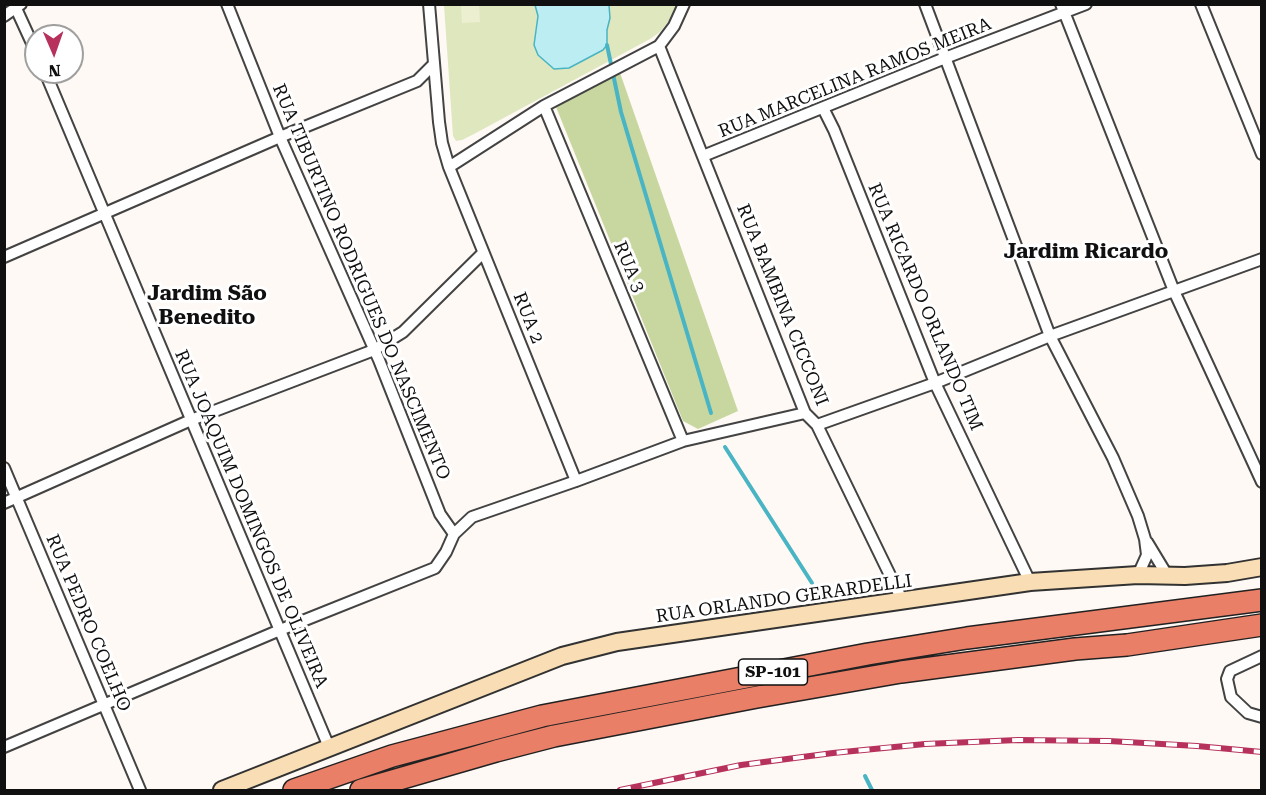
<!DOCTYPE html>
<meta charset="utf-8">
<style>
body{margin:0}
#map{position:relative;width:1266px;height:795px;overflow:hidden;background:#fef9f4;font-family:"Roboto Serif",serif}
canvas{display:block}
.frame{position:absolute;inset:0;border:6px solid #101010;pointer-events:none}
.north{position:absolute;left:24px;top:24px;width:60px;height:60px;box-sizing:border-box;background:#fff;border:2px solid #9f9f9f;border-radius:50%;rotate:178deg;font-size:16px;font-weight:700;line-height:24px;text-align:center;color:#101010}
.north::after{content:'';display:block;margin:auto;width:21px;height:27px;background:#b6325d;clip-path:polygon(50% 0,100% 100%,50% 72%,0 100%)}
</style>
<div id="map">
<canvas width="1266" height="795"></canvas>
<div class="frame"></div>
<div class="north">N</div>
</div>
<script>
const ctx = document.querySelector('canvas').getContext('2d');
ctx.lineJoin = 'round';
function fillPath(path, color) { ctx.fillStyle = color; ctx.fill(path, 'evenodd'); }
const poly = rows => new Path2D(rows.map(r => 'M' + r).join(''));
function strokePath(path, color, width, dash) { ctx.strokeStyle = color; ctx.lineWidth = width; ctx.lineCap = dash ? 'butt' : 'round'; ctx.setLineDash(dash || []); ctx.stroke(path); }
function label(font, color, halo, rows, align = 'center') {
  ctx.font = font + ' "Roboto Serif",serif'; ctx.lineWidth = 6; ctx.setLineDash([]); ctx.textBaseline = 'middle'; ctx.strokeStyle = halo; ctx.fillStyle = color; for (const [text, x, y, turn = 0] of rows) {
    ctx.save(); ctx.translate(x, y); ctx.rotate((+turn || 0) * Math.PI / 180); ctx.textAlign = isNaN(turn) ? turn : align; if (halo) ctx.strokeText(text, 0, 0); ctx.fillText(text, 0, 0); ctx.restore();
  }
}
fillPath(poly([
 [444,5,678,5,671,18,660,32,650,39,474,134,462,140,456,141,453,136]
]), '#dfe7bf');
fillPath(poly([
 [618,67,738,411,698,429,683,421,554,102]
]), '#c8d7a0');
fillPath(poly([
 [461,5,479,5,480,22,462,23]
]), '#edefd1');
const water = poly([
 [535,5,609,5,610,18,607,30,607,45,603,50,569,68,554,69,538,55,534,45,538,16,535,5]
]);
fillPath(water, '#bcedf2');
strokePath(water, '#49b4c3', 1.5);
strokePath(poly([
 [607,45,621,112,711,413],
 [725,447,812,583],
 [865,776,872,790]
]), '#49b4c3', 4);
const street = poly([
 [14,4,36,52],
 [429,4,439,122,442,143,449,167,576,481],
 [925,4,1050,336,1113,458,1138,516,1145,539,1147,555,1138,575],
 [1061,4,1174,291,1262,482],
 [1201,4,1262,154],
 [4,16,21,4],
 [659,46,805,413,817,425,903,602],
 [45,72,329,747],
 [544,106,683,441],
 [823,108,834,130,935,383,1030,582],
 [703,156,945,58,1086,4],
 [449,167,544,106,659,46,674,26,684,4],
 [4,257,280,137,417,81,434,64],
 [817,425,935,383,1050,336,1262,259],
 [4,468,140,790],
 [4,503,191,420,374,350,403,332,483,253],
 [454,534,472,517,576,481,683,441,805,413],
 [1147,542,1167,575],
 [1262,656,1230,671,1227,679,1231,697,1248,713,1262,717],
 [4,747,280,630,435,568,446,552,454,534,440,514,379,360,280,137,227,4]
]);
const secondary = poly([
 [222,790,562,656,617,642,1030,582,1138,575,1185,576,1227,573,1262,567]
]);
const highway = poly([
 [294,790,392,756,542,716,868,654,967,638,1262,600],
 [361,790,496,751,554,736,757,697,901,672,1075,649,1127,645,1262,625]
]);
strokePath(street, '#434343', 14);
strokePath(secondary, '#323232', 20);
strokePath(highway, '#212121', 24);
strokePath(street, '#fff', 10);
strokePath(secondary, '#f9deb5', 16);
strokePath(highway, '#e97f67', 21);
const rail = poly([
 [620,790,741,765,833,753,925,744,1018,740,1109,741,1197,746,1262,752]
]);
strokePath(rail, '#b6325d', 6);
strokePath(rail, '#fff', 4, [11]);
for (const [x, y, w] of [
 [773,672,69]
]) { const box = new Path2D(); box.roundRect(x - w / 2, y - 13, w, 26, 4.5); ctx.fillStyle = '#fff'; ctx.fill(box); strokePath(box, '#101010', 1.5); }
label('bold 16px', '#101010', null, [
 ["SP-101",773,672]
]);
label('18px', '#101010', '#fff', [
 ["RUA MARCELINA RAMOS MEIRA",855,78,-22],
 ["RUA 3",629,267,67],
 ["RUA TIBURTINO RODRIGUES DO NASCIMENTO",361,282,67],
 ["RUA BAMBINA CICCONI",782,305,68],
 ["RUA RICARDO ORLANDO TIM",925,307,67],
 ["RUA 2",528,318,68],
 ["RUA JOAQUIM DOMINGOS DE OLIVEIRA",251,519,67],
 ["RUA ORLANDO GERARDELLI",784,599,-8],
 ["RUA PEDRO COELHO",88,623,67]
]);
label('bold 21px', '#101010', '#fff', [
 ["Jardim Ricardo",1086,252],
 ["Jardim São",207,294],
 ["Benedito",207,318]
]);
</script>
